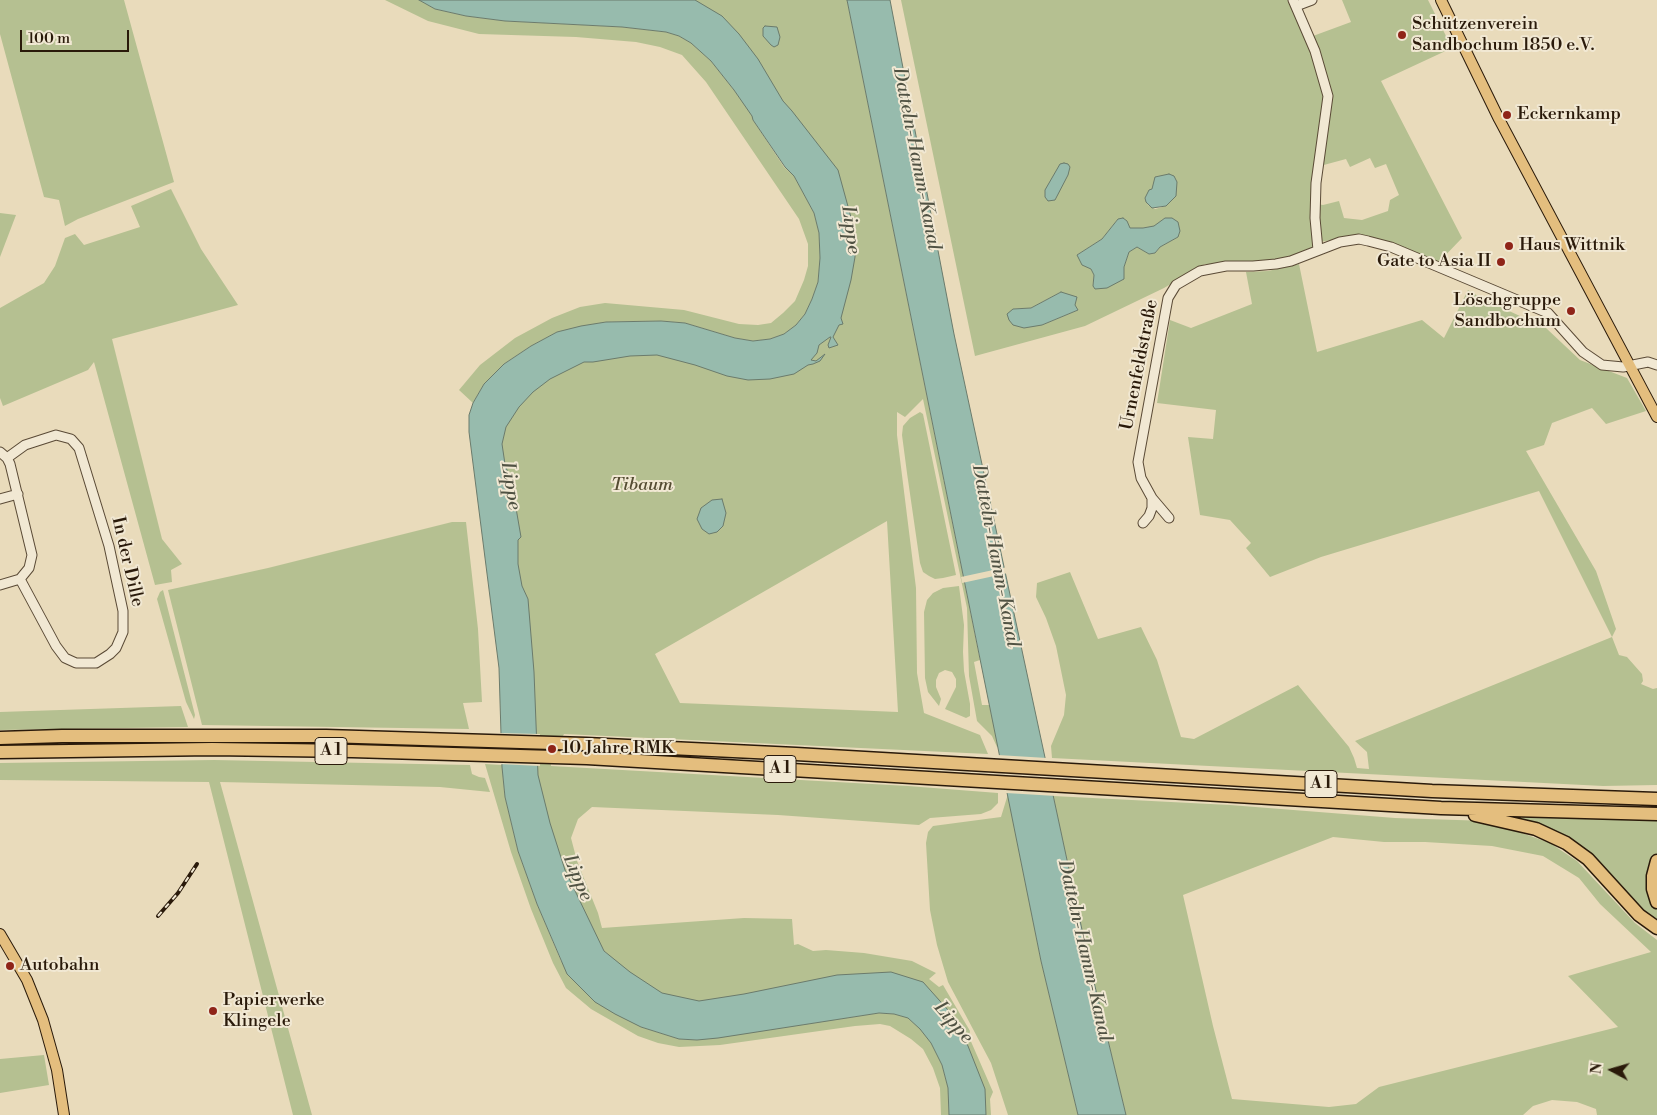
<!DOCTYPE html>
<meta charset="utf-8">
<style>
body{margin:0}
#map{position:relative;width:1657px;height:1115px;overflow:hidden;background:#e9dbbb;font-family:"Libre Bodoni",serif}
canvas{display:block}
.north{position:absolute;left:1587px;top:1045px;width:50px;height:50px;-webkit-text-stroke:4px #f1e8d3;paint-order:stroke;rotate:276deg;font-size:14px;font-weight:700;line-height:20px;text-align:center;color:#2a1a0a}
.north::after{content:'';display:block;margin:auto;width:18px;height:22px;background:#2a1a0a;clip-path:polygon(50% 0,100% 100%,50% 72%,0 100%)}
.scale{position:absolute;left:20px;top:30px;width:109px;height:22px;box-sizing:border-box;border:2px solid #2a1a0a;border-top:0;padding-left:6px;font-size:15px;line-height:18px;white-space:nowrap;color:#2a1a0a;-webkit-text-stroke:4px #f1e8d3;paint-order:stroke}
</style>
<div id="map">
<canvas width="1657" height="1115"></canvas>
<div class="north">N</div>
<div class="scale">100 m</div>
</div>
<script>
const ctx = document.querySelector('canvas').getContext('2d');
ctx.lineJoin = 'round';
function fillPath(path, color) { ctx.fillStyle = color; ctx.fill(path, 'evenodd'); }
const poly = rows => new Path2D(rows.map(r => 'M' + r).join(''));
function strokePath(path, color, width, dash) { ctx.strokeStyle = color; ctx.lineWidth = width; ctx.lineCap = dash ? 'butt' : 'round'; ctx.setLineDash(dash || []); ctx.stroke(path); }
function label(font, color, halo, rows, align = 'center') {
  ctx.font = font + ' "Libre Bodoni",serif'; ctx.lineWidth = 4; ctx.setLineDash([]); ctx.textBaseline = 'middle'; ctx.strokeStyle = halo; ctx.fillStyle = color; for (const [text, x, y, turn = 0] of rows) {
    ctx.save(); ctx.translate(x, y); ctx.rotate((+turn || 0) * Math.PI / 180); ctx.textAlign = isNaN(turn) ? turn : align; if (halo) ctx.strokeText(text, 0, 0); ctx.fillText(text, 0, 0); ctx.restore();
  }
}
fillPath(poly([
 [0,0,124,0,174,182,78,219,65,226,59,200,44,197,0,34],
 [385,0,419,0,435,9,466,16,505,21,622,27,666,32,679,36,691,43,711,61,734,90,753,116,753,120,784,167,794,176,814,213,819,233,820,258,818,282,812,299,805,314,796,325,784,334,770,339,753,341,735,338,685,323,661,321,606,322,557,332,531,346,504,364,484,384,473,403,459,390,480,365,515,338,552,318,580,307,605,303,684,310,739,324,758,325,771,323,783,313,795,301,804,280,808,266,808,244,799,219,706,82,682,55,660,47,636,42,576,37,479,34,428,21],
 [478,0,847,0,980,660,974,662,982,705,989,705,999,746,997,747,992,736,977,721,969,676,967,608,923,399,905,417,897,412,897,435,916,588,917,673,924,713,980,735,988,754,564,734,563,736,548,736,551,766,908,786,998,793,998,803,991,810,981,814,930,818,919,825,778,815,592,807,578,819,571,838,577,861,598,913,602,928,744,918,792,919,794,945,798,944,813,951,826,950,864,953,912,961,936,973,929,979,939,987,943,985,970,1031,969,1037,993,1092,990,1099,991,1115,969,1115,969,1109,906,997,668,1017,555,900,487,435,561,350,796,347,836,239,718,40],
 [887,521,898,712,680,703,655,654],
 [901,0,1290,0,1312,52,1325,97,1311,221,1313,246,1311,249,1293,257,1261,264,1205,264,1164,288,1085,326,975,356],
 [1165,176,1166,206,1155,209,1148,205,1145,198,1152,189,1156,177],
 [1165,218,1178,237,1160,247,1155,253,1149,254,1137,247,1129,252,1124,267,1093,286,1094,275,1091,269,1077,255,1102,239,1118,219,1130,228,1143,228,1154,227],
 [1061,292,1078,310,1042,325,1013,309,1031,308],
 [1342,0,1428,0,1452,48,1381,81,1462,238,1438,263,1363,235,1320,242,1317,204,1323,205,1339,201,1344,218,1362,220,1388,211,1390,200,1399,195,1386,164,1375,168,1370,158,1350,167,1346,159,1320,166,1330,106,1313,36,1351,22],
 [171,189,201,249,238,305,112,339,162,539,182,564,171,570,172,582,155,585,94,362,88,370,3,406,0,398,0,308,44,283,55,266,65,238,75,234,84,245,140,227,131,206],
 [0,213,16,215,0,257],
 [1299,264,1317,352,1422,320,1444,338,1468,290,1483,299,1546,328,1580,360,1627,378,1646,411,1606,424,1592,408,1552,423,1544,445,1526,451,1596,571,1616,629,1612,637,1619,655,1627,657,1642,674,1643,681,1641,684,1653,689,1657,688,1657,785,1603,786,1052,758,1051,746,1064,715,1066,695,1056,646,1046,618,1036,597,1037,583,1070,572,1098,639,1141,627,1157,660,1181,737,1194,739,1298,685,1349,747,1354,758,1357,768,1369,769,1367,752,1355,741,1612,637,1539,491,1321,557,1270,577,1246,548,1251,543,1230,520,1200,515,1188,437,1213,439,1216,410,1157,403,1170,320,1191,328,1252,304,1246,272,1268,271],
 [920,412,923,414,956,575,943,578,935,579,929,576,923,572,920,563,907,473,902,435,903,426,910,418],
 [452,522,466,522,478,629,482,702,463,703,469,729,202,725,168,590,268,568],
 [959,586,964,625,963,652,964,671,970,704,970,716,966,718,945,709,956,687,956,679,952,672,945,670,939,673,936,680,936,687,941,699,939,706,928,692,925,678,924,612,927,600,933,593,943,588],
 [163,590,195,715,194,719,186,702,157,599,160,592],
 [181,706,188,727,0,730,0,712],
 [214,760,470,765,472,774,479,777,485,778,490,792,440,787,220,782,312,1115,293,1115,209,782,0,780,0,763],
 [485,764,502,765,505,797,518,851,537,904,561,961,641,1027,679,1039,697,1040,879,1013,894,1014,908,1018,921,1029,931,1043,942,1065,948,1088,949,1115,941,1115,940,1088,933,1068,923,1049,911,1039,890,1026,880,1024,855,1026,720,1045,679,1047,658,1043,638,1036,591,1009,566,988,553,963,531,909,511,852],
 [1008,794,1041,961,1078,1115,1008,1115,991,1063,948,982,937,945,930,910,926,843,928,832,933,826,1001,817],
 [1053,796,1230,805,1395,818,1488,821,1550,843,1577,861,1635,923,1657,940,1657,1115,1597,1115,1596,1109,1577,1102,1552,1100,1533,1106,1523,1115,1126,1115,1087,953],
 [1333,837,1384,842,1425,842,1492,846,1543,856,1579,878,1600,904,1651,952,1568,976,1618,1027,1379,1087,1356,1104,1329,1107,1232,1099,1213,1026,1183,895],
 [1503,816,1657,821,1657,853,1654,859,1653,899,1657,908,1657,925,1643,914,1603,869],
 [44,1055,49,1085,0,1093,0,1059]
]), '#b5c091');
const water = poly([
 [419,0,695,0,722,16,739,34,758,59,783,101,792,111,838,170,852,221,855,245,855,257,851,280,841,318,843,324,839,325,833,337,838,345,829,348,828,345,831,337,830,337,819,345,817,353,811,360,816,361,825,354,820,361,813,364,808,365,794,374,770,379,748,380,727,376,695,365,657,355,630,356,593,362,584,362,550,379,533,392,519,407,506,427,502,444,505,464,512,485,521,537,518,540,518,564,522,586,528,599,534,672,538,775,550,823,565,870,604,951,630,972,662,993,699,1001,744,994,837,975,891,972,923,982,948,1010,968,1046,985,1089,986,1115,949,1115,948,1088,942,1065,931,1043,920,1029,908,1018,894,1014,879,1013,718,1038,697,1040,679,1039,641,1027,615,1014,595,1002,567,974,537,904,518,851,505,797,502,767,499,668,469,432,469,415,473,403,484,384,504,364,531,346,557,332,581,326,606,322,661,321,685,323,735,338,753,341,770,339,784,334,796,325,805,314,812,299,818,282,820,258,819,233,814,213,794,176,785,167,753,120,752,116,734,90,711,61,691,43,679,36,666,32,622,27,505,21,466,16,435,9,419,0],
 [847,0,890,0,954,334,1087,953,1126,1115,1078,1115,1041,961,847,0],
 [765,26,777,27,780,37,778,45,774,47,771,45,763,36,763,28,765,26],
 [1064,163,1068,164,1070,167,1068,175,1055,200,1048,201,1045,197,1045,190,1060,164,1064,163],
 [1169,174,1174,176,1177,182,1176,196,1166,206,1152,208,1146,202,1145,198,1149,190,1152,189,1155,177,1169,174],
 [1123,218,1127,221,1130,228,1143,228,1154,226,1165,218,1172,218,1178,222,1180,231,1178,237,1160,247,1155,253,1149,254,1137,247,1129,252,1124,267,1124,279,1107,288,1095,289,1093,286,1094,275,1091,269,1082,265,1077,255,1102,239,1118,219,1123,218],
 [1061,292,1077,297,1075,305,1078,310,1042,325,1024,328,1013,325,1009,320,1007,314,1013,309,1031,308,1061,292],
 [722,499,726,513,723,526,717,532,709,534,702,529,697,519,701,508,712,500,722,499]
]);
fillPath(water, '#97bbad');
strokePath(water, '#6b7b6c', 1);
fillPath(poly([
 [1007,567,1008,573,962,583,961,577],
 [498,733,540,734,540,766,499,764],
 [998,755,1047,758,1056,796,1006,793]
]), '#e9dbbb');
const minor = poly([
 [1293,0,1315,51,1328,96,1316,183,1315,218,1318,250],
 [1296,6,1312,0],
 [0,452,7,458,10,464,32,555,29,568,20,579,0,585],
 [7,458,25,445,56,435,71,439,79,448,109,546,123,611,123,632,116,648,110,654,96,663,76,663,65,658,56,646,20,579],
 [1152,498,1169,518],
 [0,499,18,494],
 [1143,523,1149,516,1152,508,1152,498,1141,478,1138,462,1168,298,1176,285,1200,271,1226,266,1253,266,1276,264,1291,261,1340,242,1359,239,1368,241,1391,247,1548,313,1583,352,1602,365,1623,367,1648,362,1657,365]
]);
const major = poly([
 [1441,0,1499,119,1657,417],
 [0,934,27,980,43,1020,57,1070,64,1115]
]);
const highway = poly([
 [0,738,62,736,326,736,586,744,796,754,1432,791,1657,799],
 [0,752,212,749,352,751,587,758,1441,808,1657,814],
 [1475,815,1536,829,1566,843,1588,859,1639,915,1657,928],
 [1657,861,1653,876,1653,889,1657,902]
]);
strokePath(minor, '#5a4a36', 11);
strokePath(major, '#2a1a0a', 12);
strokePath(highway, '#2a1a0a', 15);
strokePath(minor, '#f1e8d3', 9);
strokePath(major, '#e4be7e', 10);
strokePath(highway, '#e4be7e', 12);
const rail = poly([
 [158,916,178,893,197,864]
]);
strokePath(rail, '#2a1a0a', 4);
strokePath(rail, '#f1e8d3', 2, [5.5]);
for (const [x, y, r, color] of [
 [1402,35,5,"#8f2418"],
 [1507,115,5,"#8f2418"],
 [1509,246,5,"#8f2418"],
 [1501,262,5,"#8f2418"],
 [1571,311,5,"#8f2418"],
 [552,749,5,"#8f2418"],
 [10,966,5,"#8f2418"],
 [213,1011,5,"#8f2418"]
]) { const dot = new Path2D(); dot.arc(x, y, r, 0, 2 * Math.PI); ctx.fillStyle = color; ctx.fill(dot); strokePath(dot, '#f1e8d3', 2); }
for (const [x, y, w] of [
 [331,751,32],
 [780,769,32],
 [1321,784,32]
]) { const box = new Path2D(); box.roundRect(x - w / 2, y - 13.5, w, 27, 4); ctx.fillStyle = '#f1e8d3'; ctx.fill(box); strokePath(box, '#2a1a0a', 1); }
label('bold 16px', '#2a1a0a', null, [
 ["A 1",331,751],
 ["A 1",780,769],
 ["A 1",1321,784]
]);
label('18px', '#2a1a0a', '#f1e8d3', [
 ["Schützenverein",1412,25],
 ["Sandbochum 1850 e.V.",1412,46],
 ["Eckernkamp",1517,115],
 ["Haus Wittnik",1519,246],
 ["Gate to Asia II",1491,262,"right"],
 ["Löschgruppe",1561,301,"right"],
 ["Sandbochum",1561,322,"right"],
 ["10 Jahre RMK",562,749],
 ["Autobahn",20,966],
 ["Papierwerke",223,1001],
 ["Klingele",223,1022]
], 'left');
label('18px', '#2a1a0a', '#f1e8d3', [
 ["Urnenfeldstraße",1140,365,-79],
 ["In der Dille",127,562,77]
]);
label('italic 18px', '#544c32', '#f1e8d3', [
 ["Tibaum",642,486]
]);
label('italic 19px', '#505243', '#f1e8d3', [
 ["Datteln-Hamm-Kanal",916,159,79],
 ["Lippe",850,230,82],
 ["Lippe",510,486,81],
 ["Datteln-Hamm-Kanal",995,556,79],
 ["Lippe",577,878,67],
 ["Datteln-Hamm-Kanal",1084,951,77],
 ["Lippe",953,1023,49]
]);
</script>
